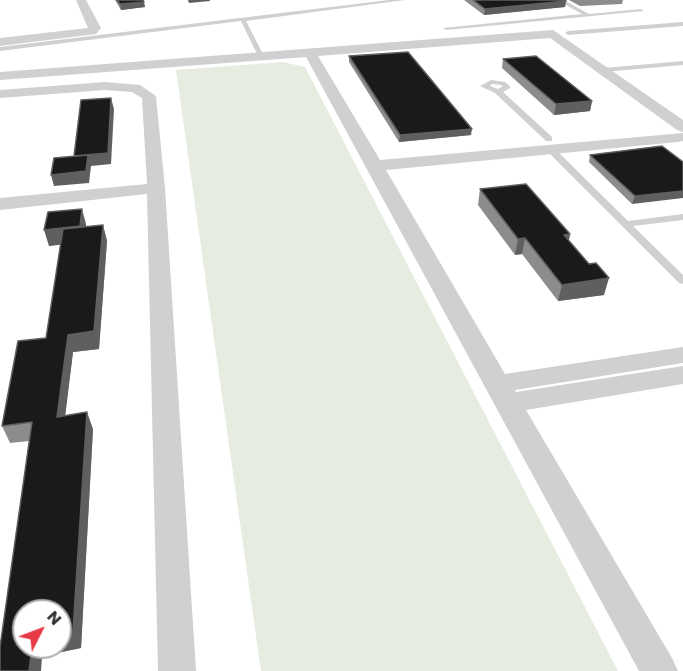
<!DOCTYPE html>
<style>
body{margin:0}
#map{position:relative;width:683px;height:671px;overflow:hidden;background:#fff;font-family:Poppins,sans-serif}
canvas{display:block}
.north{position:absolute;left:12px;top:599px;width:60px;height:60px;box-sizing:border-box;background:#fff;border:2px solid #adadad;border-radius:50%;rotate:48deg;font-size:16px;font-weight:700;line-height:24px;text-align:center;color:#333}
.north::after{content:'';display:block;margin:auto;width:21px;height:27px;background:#e63946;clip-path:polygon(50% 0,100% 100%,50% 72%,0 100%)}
</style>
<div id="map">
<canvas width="683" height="671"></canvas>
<div class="north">N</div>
</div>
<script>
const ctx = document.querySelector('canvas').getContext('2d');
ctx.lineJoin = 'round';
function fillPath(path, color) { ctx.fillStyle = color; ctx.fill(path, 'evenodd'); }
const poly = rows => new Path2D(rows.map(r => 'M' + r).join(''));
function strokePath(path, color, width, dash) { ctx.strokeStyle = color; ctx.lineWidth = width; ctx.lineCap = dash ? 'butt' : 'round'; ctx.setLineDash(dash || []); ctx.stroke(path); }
fillPath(poly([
 [283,62,305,67,618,671,261,671,176,70]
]), '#e6ecdf');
fillPath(poly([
 [389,0,405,0,246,21,264,56,261,58,258,56,241,21,0,51,0,47,389,0],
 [557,0,564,0,589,14,641,9,644,11,446,30,443,28,582,14,557,0],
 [683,22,683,26,568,35,565,33,568,31,683,22],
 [683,61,683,65,604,72,601,70,604,68,683,61],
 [491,80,505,82,510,86,510,88,503,92,552,137,552,141,546,141,495,93,480,86,491,80],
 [492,84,501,85,503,86,498,89,490,86,492,84],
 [547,147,553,147,628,221,683,214,683,220,633,226,683,275,683,284,679,283,547,151,547,147]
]), '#d0d0d0');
fillPath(poly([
 [76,0,86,0,101,28,96,34,0,46,0,38,88,28,76,0],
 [553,30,683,120,683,132,677,130,550,38,318,56,380,160,683,133,683,141,678,142,386,170,505,374,683,347,683,363,515,390,516,392,683,366,683,384,526,410,672,658,678,671,639,671,306,57,0,80,0,72,553,30],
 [105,82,140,85,156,96,165,188,196,671,158,671,147,194,0,210,0,198,147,184,142,98,132,92,105,90,0,98,0,90,105,82]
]), '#d0d0d0');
fillPath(poly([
 [115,0,143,0,145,7,121,10],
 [464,0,565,0,566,1,565,7,484,15],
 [569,0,623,0,622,4,580,6],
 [349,56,471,135,399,142,349,62],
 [503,59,592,101,590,111,554,115,502,68],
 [590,155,683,162,632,204,589,162],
 [480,189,570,234,569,240,604,295,558,301,522,254,515,255,478,205],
 [86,224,86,227,103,225,107,241,99,349,73,352,65,415,93,429,81,648,42,656,1,647,29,441,10,443,2,426,46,338,61,244,49,246]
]), '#8c8c8c');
fillPath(poly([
 [188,0,210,0,210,1,189,3],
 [566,1,565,7,484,15,485,9],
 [144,2,145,7,121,10,120,4],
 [111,98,114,109,111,164,91,166,89,183,54,186,51,175,77,167],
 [592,101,590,111,554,115,556,104],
 [472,129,471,135,399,142,400,135],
 [683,191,683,198,632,204,635,196],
 [82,209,86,224,84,242,49,246,44,230],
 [103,225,107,241,99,349,73,352,63,434,57,417,68,335],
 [570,234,567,250,564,235],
 [525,238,522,254,515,255,518,239],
 [609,278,604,295,558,301,562,285],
 [87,412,93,429,81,648,42,656,41,671,29,671,32,647,60,647,60,634]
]), '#5f5f5f');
const building = poly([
 [117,0,143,0,144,2,120,4,117,0],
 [473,0,565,0,566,1,485,9,473,0],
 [408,52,472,129,400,135,349,56,408,52],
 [536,56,592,101,556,104,503,59,536,56],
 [111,98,108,153,74,156,81,100,111,98],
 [662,146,683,162,683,191,635,196,590,155,662,146],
 [88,155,86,171,51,175,54,158,88,155],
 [526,184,570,234,564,235,589,264,596,263,609,278,562,285,525,238,518,239,480,189,526,184],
 [82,209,80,226,44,230,48,212,82,209],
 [103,225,94,331,68,335,57,417,87,412,73,631,60,634,60,611,24,611,24,647,32,647,29,671,0,671,0,647,32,422,2,426,18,341,46,338,63,229,103,225]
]);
fillPath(building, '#1a1a1a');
strokePath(building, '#5f5f5f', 1.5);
</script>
